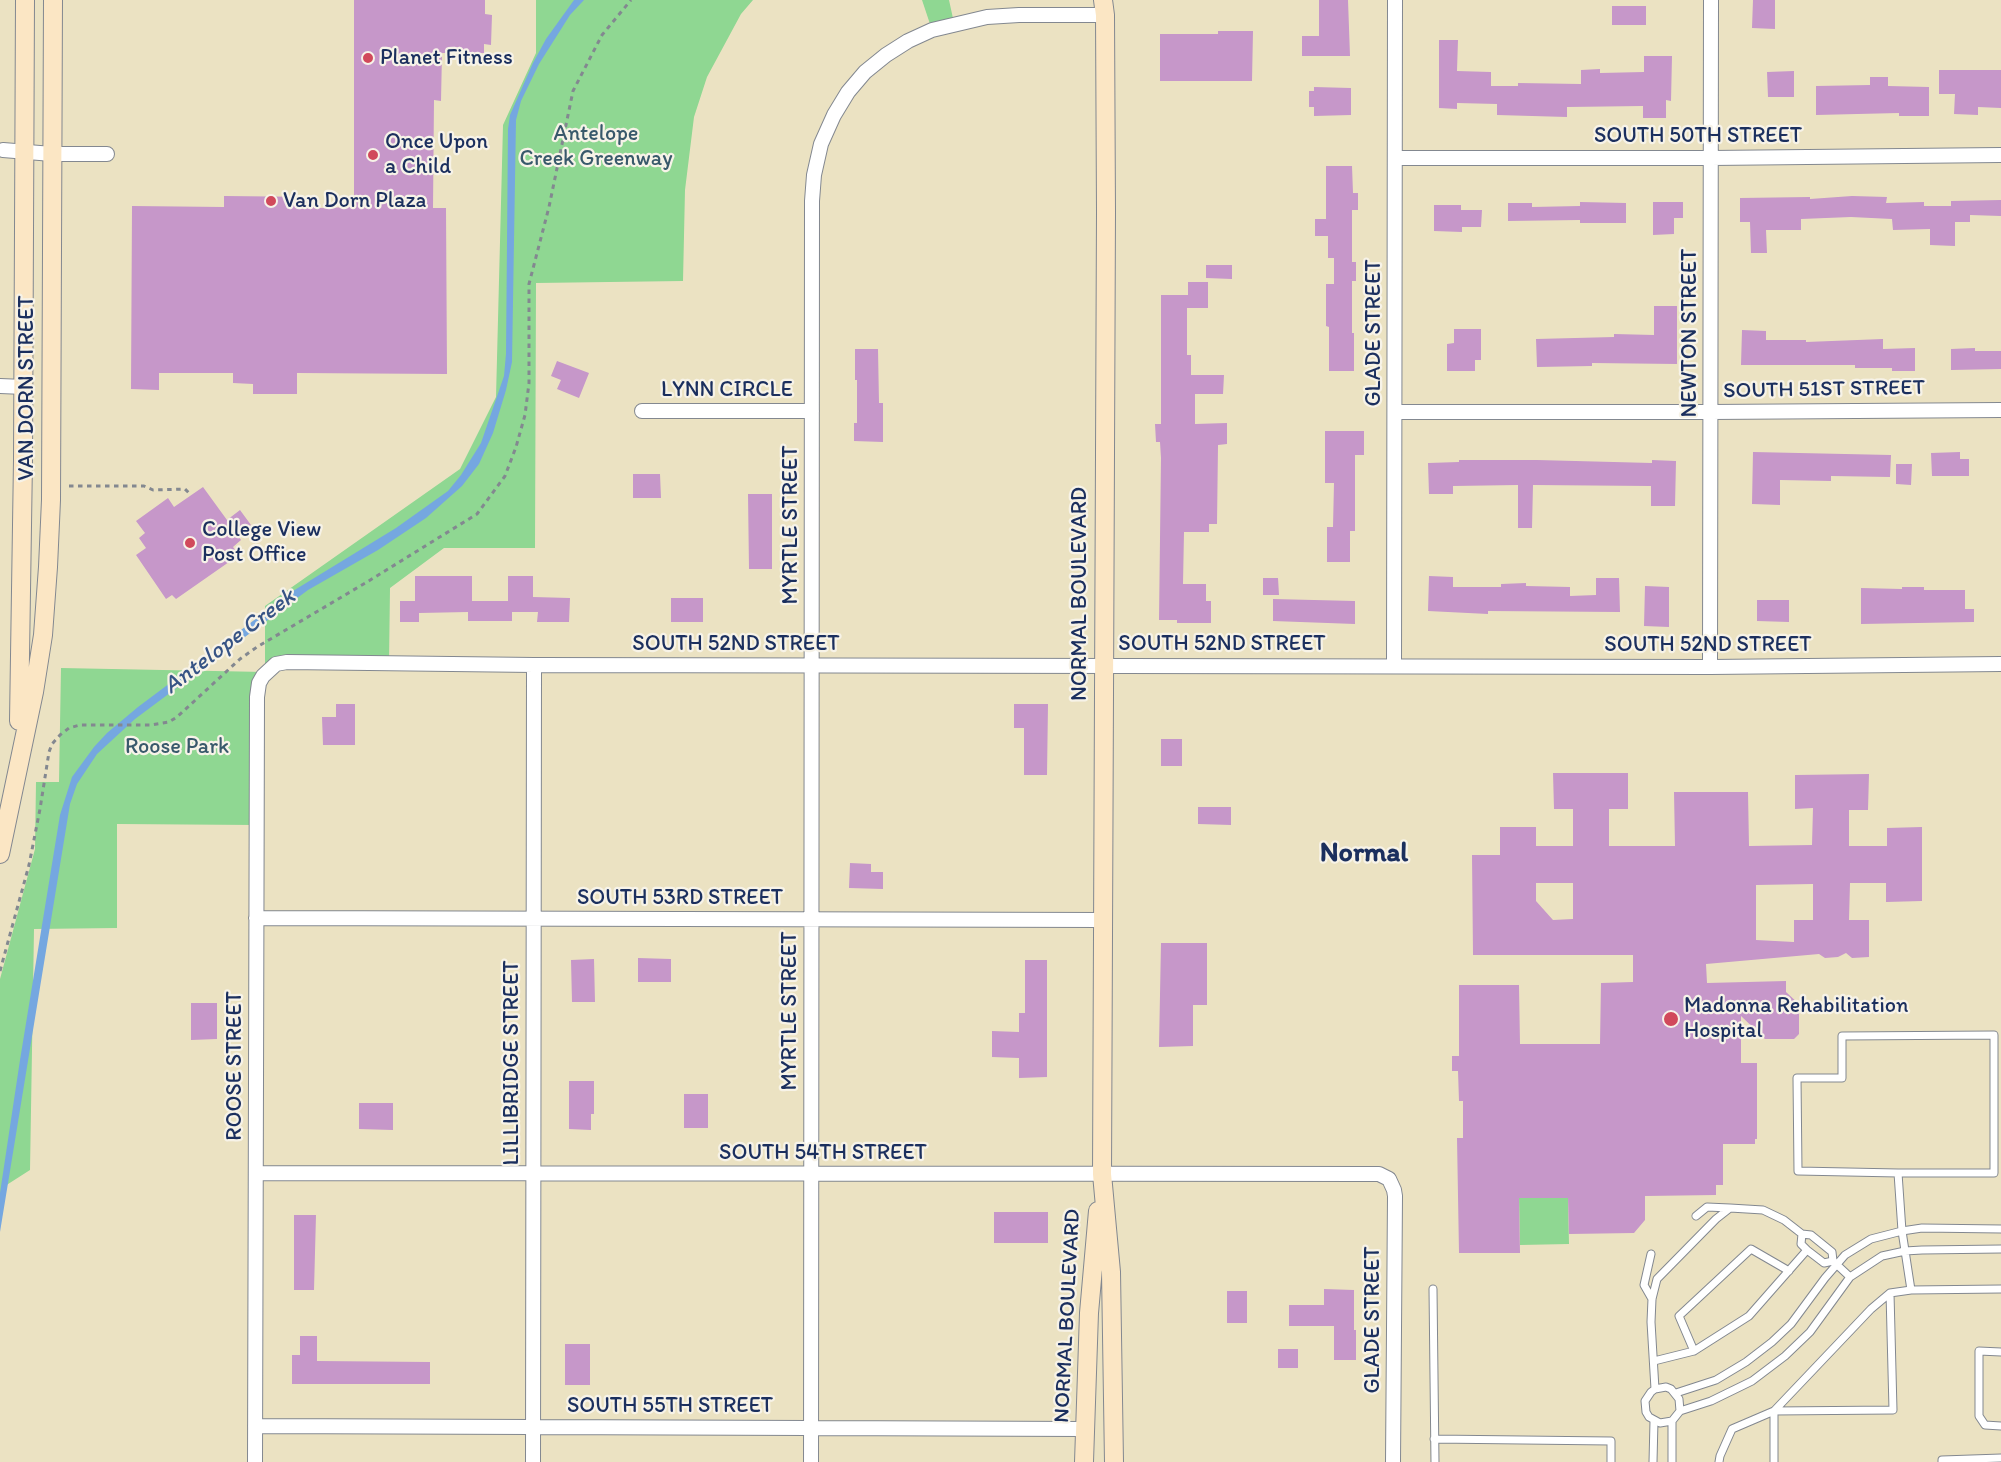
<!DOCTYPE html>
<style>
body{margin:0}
canvas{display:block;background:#ebe2c2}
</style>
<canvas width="2001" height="1462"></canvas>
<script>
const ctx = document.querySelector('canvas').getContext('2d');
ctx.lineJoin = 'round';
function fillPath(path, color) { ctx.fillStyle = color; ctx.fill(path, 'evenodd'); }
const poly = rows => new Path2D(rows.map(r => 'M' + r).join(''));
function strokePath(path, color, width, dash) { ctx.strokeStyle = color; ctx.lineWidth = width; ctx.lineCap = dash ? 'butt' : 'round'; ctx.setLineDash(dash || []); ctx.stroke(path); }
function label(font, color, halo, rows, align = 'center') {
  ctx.font = font + ' Itim,sans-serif'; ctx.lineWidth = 4.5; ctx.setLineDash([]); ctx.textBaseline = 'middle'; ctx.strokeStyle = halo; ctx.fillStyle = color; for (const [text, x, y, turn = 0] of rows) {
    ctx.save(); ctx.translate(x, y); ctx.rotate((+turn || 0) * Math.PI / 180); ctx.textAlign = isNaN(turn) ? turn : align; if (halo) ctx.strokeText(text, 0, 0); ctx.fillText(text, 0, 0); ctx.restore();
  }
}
fillPath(poly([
 [536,0,753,0,741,14,707,77,694,117,685,190,683,281,536,283,535,548,444,548,390,588,389,663,287,662,260,680,256,825,117,824,117,928,34,929,30,1170,5,1186,0,1214,0,979,35,849,36,782,59,782,61,668,265,672,265,606,460,469,496,397,503,125,536,53],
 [922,0,949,0,954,23,932,30],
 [1519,1198,1568,1198,1569,1244,1520,1245]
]), '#8fd792');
fillPath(poly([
 [574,0,584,0,570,15,539,64,521,101,516,120,512,362,506,390,493,433,479,464,462,486,426,518,378,550,308,590,135,719,97,754,77,784,70,804,0,1232,0,1193,20,1060,60,815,72,777,94,747,107,733,138,707,293,591,396,528,448,491,461,475,481,443,504,376,506,354,508,129,510,115,533,63,546,39]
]), '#75a7e0');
fillPath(poly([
 [354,0,485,0,485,14,492,15,491,45,484,44,484,53,442,53,441,101,434,100,433,208,446,208,447,374,297,373,297,394,253,394,253,384,233,383,233,373,159,373,159,390,131,389,132,206,224,207,224,196,318,197,318,208,354,207],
 [1319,0,1348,0,1350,56,1302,56,1302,36,1319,36],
 [1753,0,1775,0,1775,29,1752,28],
 [1612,6,1646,6,1646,25,1612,25],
 [1218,31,1253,31,1252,81,1160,81,1160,34,1218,34],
 [1439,40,1458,40,1457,71,1491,72,1491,86,1518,86,1518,83,1581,84,1581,70,1600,69,1600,73,1644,72,1644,56,1672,56,1671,101,1666,100,1666,118,1643,118,1643,106,1567,107,1567,117,1497,115,1497,104,1457,103,1457,109,1439,108],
 [1939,70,2001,70,2001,108,1978,107,1978,115,1954,114,1955,94,1939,94],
 [1794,71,1794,97,1768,97,1767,72],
 [1870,77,1888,77,1888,86,1929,87,1929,116,1899,116,1899,113,1816,115,1816,86,1870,85],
 [1314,87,1351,88,1351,115,1314,116,1314,107,1309,107,1309,91,1314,91],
 [1326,166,1352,166,1353,193,1358,193,1358,210,1352,210,1352,262,1356,262,1356,281,1352,281,1352,333,1354,333,1354,371,1329,371,1329,327,1326,326,1326,284,1334,284,1334,258,1328,258,1328,236,1315,236,1315,219,1326,219],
 [1852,196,1887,197,1886,203,1924,202,1924,206,1951,206,1951,201,2001,200,2001,216,1970,215,1970,222,1955,222,1955,246,1930,245,1930,229,1893,230,1892,219,1851,217,1801,219,1801,230,1766,230,1767,253,1751,253,1750,222,1740,222,1740,198,1810,197,1810,199],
 [1580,202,1626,203,1626,223,1580,223,1580,220,1508,221,1508,203,1532,203,1532,207,1580,206],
 [1653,202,1683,202,1683,218,1674,218,1674,234,1653,235],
 [1434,205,1461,205,1461,210,1482,210,1481,227,1462,227,1462,232,1434,231],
 [1206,265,1232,265,1232,279,1206,278],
 [1188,282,1208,282,1208,308,1187,308,1187,355,1191,355,1191,375,1224,375,1223,394,1195,394,1195,424,1227,423,1227,444,1218,445,1217,524,1209,524,1209,532,1184,532,1183,584,1206,584,1206,601,1211,601,1211,623,1177,623,1177,620,1159,620,1161,458,1160,442,1156,442,1155,424,1161,424,1161,295,1188,295],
 [1654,306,1677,306,1677,364,1592,363,1592,366,1537,367,1536,339,1614,337,1614,334,1654,335],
 [1454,329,1481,329,1481,360,1475,360,1475,371,1447,371,1447,344,1454,343],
 [1742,330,1766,331,1766,340,1806,340,1806,342,1883,339,1883,349,1915,348,1915,371,1892,371,1892,368,1855,368,1855,365,1741,365],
 [1975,348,1975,351,2001,351,2001,369,1951,370,1951,349],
 [855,349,878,349,879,403,883,403,883,442,854,441,854,423,857,423,857,380,855,380],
 [557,361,589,373,579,398,557,389,561,380,551,376],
 [1325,431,1364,431,1364,455,1355,455,1355,531,1350,531,1350,562,1327,562,1327,527,1333,527,1334,483,1325,483],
 [1753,452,1891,455,1890,477,1831,476,1831,481,1780,480,1780,505,1752,504],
 [1960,452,1960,459,1969,459,1969,476,1932,476,1931,453],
 [1459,460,1537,460,1652,463,1652,460,1676,461,1675,506,1651,506,1651,486,1533,485,1532,528,1518,528,1518,485,1453,486,1453,494,1429,494,1428,463,1459,462],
 [1896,464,1912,464,1911,485,1896,484],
 [633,474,660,474,661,498,633,498],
 [203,487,227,520,240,510,251,525,237,534,241,540,233,547,239,555,176,599,172,595,166,599,136,555,146,548,139,538,145,533,136,521,168,498,174,507],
 [748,494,772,494,772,569,749,569],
 [415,576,472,576,472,601,508,601,508,576,533,576,533,597,570,598,569,622,537,622,538,612,512,612,512,621,468,621,468,612,419,613,419,622,400,622,400,601,415,601],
 [1429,576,1453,577,1453,587,1501,587,1501,584,1526,583,1526,586,1570,587,1570,596,1596,595,1596,578,1619,578,1620,612,1488,611,1488,614,1428,611],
 [1263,578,1278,578,1279,595,1263,595],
 [1645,586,1669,587,1669,627,1644,626],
 [1902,587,1924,587,1924,590,1965,590,1965,609,1974,609,1974,622,1861,624,1861,588,1902,589],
 [671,598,703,598,703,622,671,622],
 [1273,599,1355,601,1355,624,1273,621],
 [1757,600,1789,600,1789,622,1757,621],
 [336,704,355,704,355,745,323,745,322,717,336,717],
 [1014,704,1048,704,1047,775,1024,775,1024,728,1014,728],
 [1161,739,1182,739,1182,766,1161,766],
 [1553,773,1628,773,1628,809,1609,809,1609,846,1675,846,1674,792,1748,792,1749,846,1812,845,1813,808,1795,809,1795,775,1869,774,1868,810,1849,810,1849,846,1887,846,1887,828,1922,827,1922,901,1886,902,1886,883,1850,883,1849,920,1869,920,1869,957,1852,958,1846,953,1838,957,1825,958,1819,954,1706,964,1707,983,1786,981,1786,992,1799,1004,1799,1034,1794,1039,1765,1039,1741,1016,1741,1063,1757,1063,1757,1139,1755,1139,1755,1144,1723,1144,1723,1185,1716,1185,1716,1195,1645,1196,1645,1220,1634,1233,1569,1234,1568,1198,1519,1198,1520,1253,1459,1253,1457,1138,1463,1138,1463,1101,1459,1101,1458,1071,1452,1071,1452,1056,1459,1056,1459,985,1519,985,1520,1044,1600,1044,1601,983,1633,982,1633,955,1473,955,1472,855,1500,855,1500,827,1536,827,1536,846,1573,846,1573,809,1554,809],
 [1536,883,1573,883,1573,919,1553,920,1536,901],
 [1813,884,1813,920,1794,920,1794,942,1756,940,1756,885],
 [1198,807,1231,807,1231,825,1198,824],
 [850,863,871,864,871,872,883,872,883,889,849,888],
 [1161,943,1207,943,1207,1005,1193,1005,1193,1046,1159,1047],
 [638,958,671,959,671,982,638,982],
 [594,959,595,1002,572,1002,571,960],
 [1025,960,1047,960,1047,1077,1019,1078,1019,1058,992,1057,992,1031,1019,1032,1019,1013,1025,1013],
 [191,1003,217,1003,217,1039,191,1040],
 [569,1081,594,1081,594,1114,591,1114,591,1130,569,1129],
 [684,1094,708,1094,708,1128,684,1128],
 [359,1103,393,1103,393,1130,359,1129],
 [994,1212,1048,1212,1048,1243,994,1243],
 [294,1215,316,1215,314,1290,294,1290],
 [1324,1289,1354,1290,1354,1330,1356,1330,1356,1360,1334,1360,1334,1326,1289,1326,1289,1305,1324,1305],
 [1227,1291,1247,1291,1247,1323,1227,1323],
 [300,1336,317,1336,317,1361,430,1362,430,1384,292,1384,292,1355,300,1355],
 [565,1344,590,1344,590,1385,565,1385],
 [1278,1349,1298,1349,1298,1368,1278,1368]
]), '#c697c9');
const lane = poly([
 [1898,1173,1798,1171,1797,1078,1842,1078,1842,1036,1994,1035,1994,1173,1898,1173,1902,1231,1911,1290],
 [1696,1216,1707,1207,1730,1208],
 [1802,1234,1801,1244,1807,1250,1824,1263,1833,1261],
 [1651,1254,1644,1285,1652,1299],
 [1433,1289,1435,1462],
 [1890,1293,1893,1410,1774,1411,1871,1309,1890,1293,1911,1290,2001,1289],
 [1694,1351,1679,1316,1751,1249,1789,1271],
 [2001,1352,1979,1351,1979,1416,1985,1425,2001,1426],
 [1654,1361,1694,1351,1749,1316,1807,1250],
 [1655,1389,1651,1322,1652,1299,1657,1279,1716,1219,1730,1208,1763,1210,1784,1220,1802,1234,1811,1235,1832,1252,1833,1261,1850,1277],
 [1676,1393,1716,1380,1746,1362,1772,1342,1791,1324,1825,1278,1845,1255,1871,1239,1902,1231,1922,1228,2001,1229],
 [1680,1411,1711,1401,1752,1381,1785,1356,1810,1332,1850,1277,1882,1256,1905,1251,1922,1250,2001,1249],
 [1672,1421,1660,1423,1649,1417,1646,1412,1645,1401,1651,1392,1655,1389,1666,1387,1671,1389,1679,1399,1680,1411,1672,1421,1672,1462],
 [1434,1439,1611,1441,1611,1462],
 [1653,1462,1654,1421],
 [1719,1462,1720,1456,1732,1429,1774,1411,1774,1462],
 [1942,1462,1942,1460,2001,1458]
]);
const street = poly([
 [3,150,52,154,107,154],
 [1395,158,1711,158,2001,155],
 [0,386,24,387],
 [642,411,812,411],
 [1395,412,1710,412,2001,410],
 [1394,666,1395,0],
 [1710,667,1711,0],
 [256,918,1104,920],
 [256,1173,1379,1174,1389,1179,1394,1190,1395,1196,1393,1462],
 [255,1426,1085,1429],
 [255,1462,257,697,259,683,263,676,276,664,287,662,534,665,1710,667,2001,664],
 [533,1462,534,665],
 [811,1462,812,201,814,175,821,144,834,115,848,92,865,72,886,55,908,41,932,30,987,17,1019,15,1105,15]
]);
const secondary = poly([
 [1103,0,1105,15,1106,212,1102,1174,1111,1272,1114,1462],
 [19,721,23,460,25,0],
 [0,854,34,692,43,635,48,567,51,500,53,0],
 [1084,1462,1089,1313,1098,1211]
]);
strokePath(lane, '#838890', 9);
strokePath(street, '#838890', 16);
strokePath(secondary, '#838890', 20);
strokePath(poly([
 [69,486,144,486,153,490,185,489,191,495],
 [0,971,29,865,40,809,49,752,52,744,60,735,69,728,80,725,151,725,169,722,177,717,240,659,257,647,367,582,477,514,505,476,516,447,525,415,529,383,529,284,549,207,573,91,602,35,631,0]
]), '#838890', 3, [4.5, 4.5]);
strokePath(lane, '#fff', 7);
strokePath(street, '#fff', 14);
strokePath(secondary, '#fbe6c4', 18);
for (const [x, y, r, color] of [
 [368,58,6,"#d1495b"],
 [373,155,6,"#d1495b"],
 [271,201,6,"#d1495b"],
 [190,543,6,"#d1495b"],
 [1671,1019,8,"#d1495b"]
]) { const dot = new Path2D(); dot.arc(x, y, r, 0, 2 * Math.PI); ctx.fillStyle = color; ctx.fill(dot); strokePath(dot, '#f7f3e8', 2); }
label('22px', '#1b2f5e', '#f7f3e8', [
 ["Planet Fitness",380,58],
 ["Once Upon",385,142],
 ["a Child",385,167],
 ["Van Dorn Plaza",283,201],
 ["College View",202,530],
 ["Post Office",202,555],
 ["Madonna Rehabilitation",1684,1006],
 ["Hospital",1684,1031]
], 'left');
label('22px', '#38596b', '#f7f3e8', [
 ["Antelope",596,134],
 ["Creek Greenway",596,159],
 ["Roose Park",177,747]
]);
label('22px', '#1b2f5e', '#f7f3e8', [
 ["SOUTH 50TH STREET",1698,136],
 ["GLADE STREET",1374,333,-90],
 ["NEWTON STREET",1690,333,-90],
 ["VAN DORN STREET",27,388,-90],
 ["LYNN CIRCLE",727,390],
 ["SOUTH 51ST STREET",1824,390,-1],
 ["MYRTLE STREET",791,525,-90],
 ["NORMAL BOULEVARD",1080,594,-90],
 ["SOUTH 52ND STREET",736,644],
 ["SOUTH 52ND STREET",1222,644],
 ["SOUTH 52ND STREET",1708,645],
 ["SOUTH 53RD STREET",680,898],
 ["MYRTLE STREET",790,1011,-90],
 ["LILLIBRIDGE STREET",512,1063,-90],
 ["ROOSE STREET",235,1066,-90],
 ["SOUTH 54TH STREET",823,1153],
 ["NORMAL BOULEVARD",1068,1316,-87],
 ["GLADE STREET",1373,1320,-90],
 ["SOUTH 55TH STREET",670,1406]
]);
label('italic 24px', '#365385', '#f7f3e8', [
 ["Antelope Creek",230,642,-37]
]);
label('bold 28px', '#1b2f5e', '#f7f3e8', [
 ["Normal",1364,854]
]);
</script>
